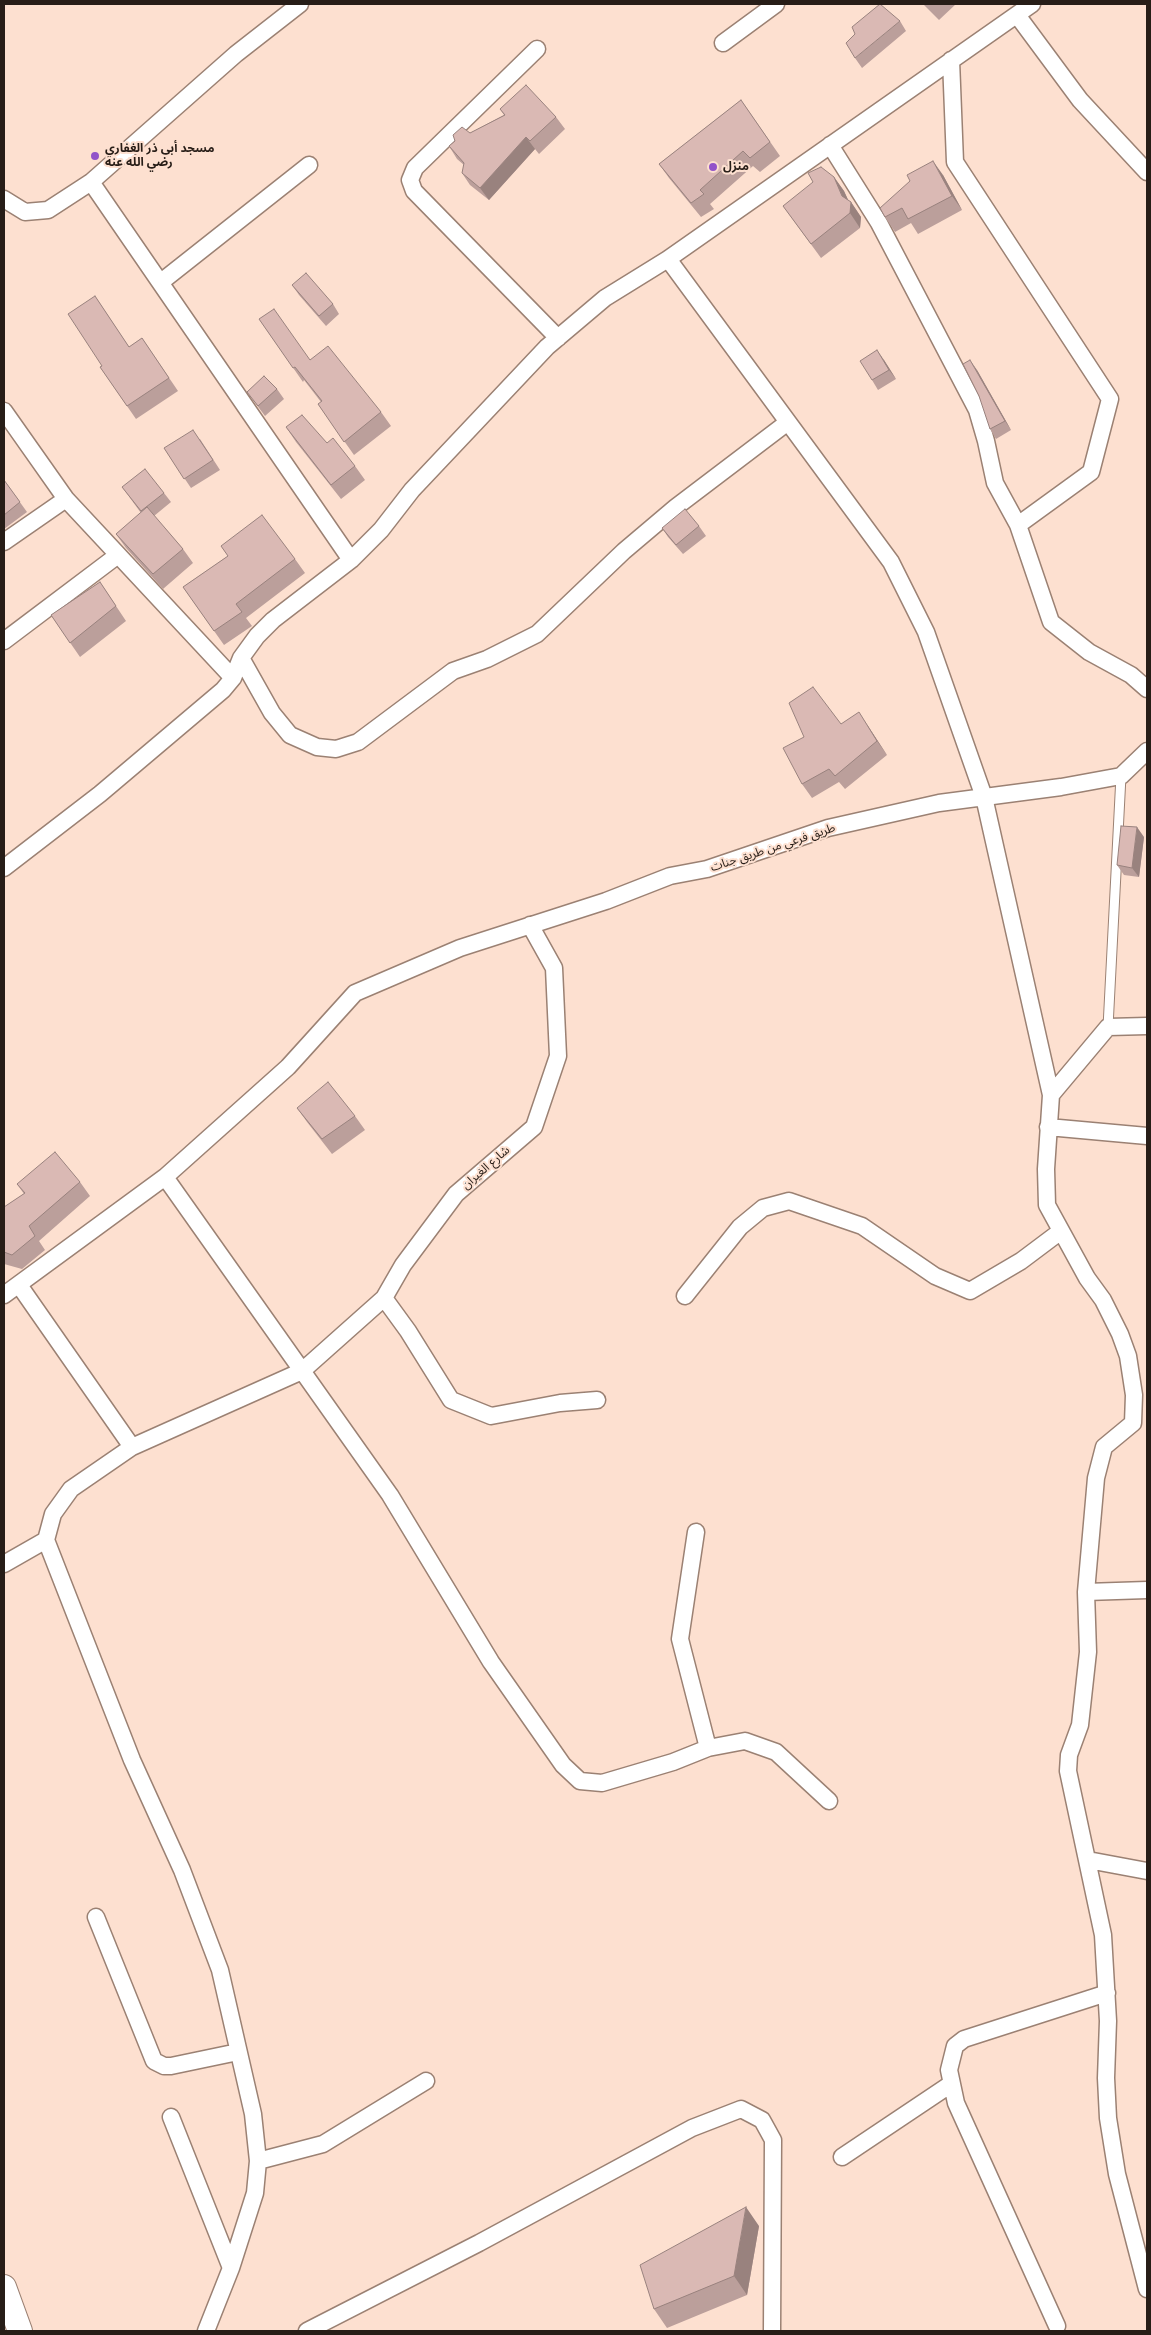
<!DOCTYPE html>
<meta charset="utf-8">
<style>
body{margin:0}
#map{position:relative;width:1151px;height:2335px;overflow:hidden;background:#fde0d0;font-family:"Varela Round",sans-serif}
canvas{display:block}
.frame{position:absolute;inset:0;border:5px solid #271d17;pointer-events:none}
</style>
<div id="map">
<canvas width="1151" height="2335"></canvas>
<div class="frame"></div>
</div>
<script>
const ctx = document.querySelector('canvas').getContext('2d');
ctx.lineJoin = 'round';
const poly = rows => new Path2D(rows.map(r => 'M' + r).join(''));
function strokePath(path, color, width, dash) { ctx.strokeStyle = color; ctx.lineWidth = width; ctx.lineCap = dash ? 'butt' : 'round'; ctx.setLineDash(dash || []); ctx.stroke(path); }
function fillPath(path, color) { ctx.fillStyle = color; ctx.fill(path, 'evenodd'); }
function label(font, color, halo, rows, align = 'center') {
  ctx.font = font + ' "Varela Round","Noto Sans Arabic",sans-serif'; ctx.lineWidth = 4; ctx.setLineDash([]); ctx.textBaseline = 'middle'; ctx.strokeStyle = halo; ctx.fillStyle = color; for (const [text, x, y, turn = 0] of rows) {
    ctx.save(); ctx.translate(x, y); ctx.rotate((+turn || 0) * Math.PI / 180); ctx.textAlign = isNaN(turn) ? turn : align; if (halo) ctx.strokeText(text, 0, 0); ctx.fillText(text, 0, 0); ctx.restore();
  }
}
const lane = poly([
 [1108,1027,1121,776]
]);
const street = poly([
 [1017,15,1080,100,1147,172],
 [723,43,776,4],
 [537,49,415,168,410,180,414,191,558,338],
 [951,60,955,162,1110,399,1091,472,1018,525],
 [830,145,879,223,977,410,986,441,995,483,1018,525,1051,622,1089,652,1131,675,1147,689],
 [91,182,351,560],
 [4,199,25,212,48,210,91,182,236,54,300,4],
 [668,259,891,562,926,632,984,797,1051,1095],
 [161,282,309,165],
 [4,411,66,499],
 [4,542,66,499,233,678],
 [4,641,118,555],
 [241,658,272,713,290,735,317,747,336,749,358,742,453,671,487,659,537,634,624,551,676,507,788,422],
 [4,868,100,794,223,690,233,678,241,658,257,636,273,620,351,560,381,530,412,490,547,347,605,298,668,259,1032,4],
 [1147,1026,1108,1027,1051,1095,1046,1169,1047,1205,1087,1278,1103,1300,1120,1334,1128,1356,1134,1395,1133,1423,1104,1447,1096,1478,1086,1592,1088,1652,1080,1725,1069,1755,1068,1771,1103,1935,1108,2021,1106,2078,1108,2118,1117,2174,1147,2289],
 [1048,1127,1147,1136],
 [165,1177,390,1495,491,1662,563,1765,580,1781,602,1783,673,1762,708,1748,745,1741,776,1752,829,1801],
 [19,1285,132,1447,71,1489,53,1514,46,1540,132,1760,182,1870,220,1970,253,2114,258,2161,255,2193,231,2268,206,2331],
 [4,1295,165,1177,288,1067,355,993,460,948,606,901,670,876,707,869,828,828,939,803,1061,787,1121,776,1147,751],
 [685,1296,740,1227,763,1208,789,1201,862,1226,935,1276,970,1291,1021,1261,1061,1231],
 [384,1298,408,1331,451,1400,491,1416,560,1403,597,1400],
 [132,1447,302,1371,384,1298,403,1265,456,1194,534,1127,558,1056,554,968,530,925],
 [696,1532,680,1639,708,1748],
 [4,1564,46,1540],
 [1086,1592,1147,1590],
 [1088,1860,1147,1871],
 [96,1917,154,2061,164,2066,171,2066,238,2052],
 [171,2117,231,2268],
 [842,2157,951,2084],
 [258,2161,323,2144,426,2081],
 [1057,2326,956,2103,949,2070,955,2046,964,2039,1107,1993],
 [307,2331,479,2243,692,2128,741,2109,762,2120,773,2140,772,2331]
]);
const secondary = poly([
 [4,2287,20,2331]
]);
strokePath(lane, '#9b8173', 11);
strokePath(street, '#9b8173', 19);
strokePath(secondary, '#9b8173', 26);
strokePath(lane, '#fff', 9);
strokePath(street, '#fff', 16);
strokePath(secondary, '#fff', 24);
fillPath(poly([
 [923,4,956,4,939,20],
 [900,21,906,31,862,68,855,58],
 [741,100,780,156,760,172,753,166,710,204,714,209,701,217,669,178,659,164],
 [500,109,556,117,565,129,539,154,535,149,489,200,470,185,462,173,464,165,457,159,449,146,470,133,504,115],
 [943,175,962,210,918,234,911,223,895,232,885,217],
 [834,177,844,191,848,200,851,202,861,217,860,228,821,258,783,206],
 [292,285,333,304,339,314,326,326,299,295],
 [95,296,129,347,142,338,178,391,136,419,100,367,102,366],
 [259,319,310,360,381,412,391,426,354,455,318,404,321,402,304,380,303,382],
 [884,360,896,379,878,390,872,380],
 [977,370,1011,430,996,439,990,429],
 [277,389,284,399,265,416,247,392],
 [286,427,327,443,355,466,365,480,341,499,296,442],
 [200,439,220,470,191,488,164,448],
 [4,480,27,512,4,529],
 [122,487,164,493,171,502,154,516,183,549,193,563,163,589,126,548,116,534,141,513],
 [699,526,706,536,683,554,668,537,662,528],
 [221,546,295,559,305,573,246,618,252,626,224,645,183,587,228,556],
 [100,582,126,621,80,657,51,615],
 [841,724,868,726,887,755,845,789,839,782,812,798,802,784],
 [1144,837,1139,877,1124,875,1117,865],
 [297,1108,355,1116,365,1130,332,1154,307,1122],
 [80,1182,90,1196,39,1241,45,1250,22,1269,4,1264,4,1207,24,1194,17,1184],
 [759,2226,747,2295,667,2328,654,2309]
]), '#bb9f9b');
fillPath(poly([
 [526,137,535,149,489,200,480,188],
 [933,161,943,175,962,210,952,196],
 [834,177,844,191,851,206,851,202,861,217,860,228,850,213],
 [877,350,884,360,896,379,889,370],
 [970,360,977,370,1011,430,1005,421],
 [859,712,868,726,887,755,877,741],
 [1137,827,1144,837,1139,877,1132,868],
 [746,2207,759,2226,747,2295,734,2276]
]), '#99827e');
const building = poly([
 [880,4,900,21,855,58,846,43,855,34,852,27,880,4],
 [526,85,556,117,530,141,526,137,480,188,462,173,464,163,449,146,455,141,453,135,462,127,470,133,505,115,500,109,526,85],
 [741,100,770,142,750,158,743,151,700,190,704,194,691,203,659,164,741,100],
 [933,161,952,196,908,219,902,208,885,217,880,208,910,181,907,175,933,161],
 [821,167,834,177,842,196,851,202,850,213,811,244,783,206,813,182,808,173,821,167],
 [306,273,333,304,319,316,292,285,306,273],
 [95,296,129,347,142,338,169,378,127,406,100,367,102,366,68,314,95,296],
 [274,309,310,360,328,346,381,412,344,442,318,404,322,401,295,367,293,368,259,319,274,309],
 [877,350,889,370,872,380,860,361,877,350],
 [970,360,1005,421,990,429,979,396,963,364,970,360],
 [264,376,277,389,258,406,247,392,264,376],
 [302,415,327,443,333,438,355,466,331,485,286,427,302,415],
 [193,430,213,460,184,479,164,448,193,430],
 [145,469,164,493,141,511,122,487,145,469],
 [4,480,20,502,4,515,4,480],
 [147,507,183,549,153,574,116,534,147,507],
 [685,509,699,526,676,545,662,528,685,509],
 [262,515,295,559,236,604,242,612,214,631,183,587,228,556,221,546,262,515],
 [100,582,116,606,70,643,51,615,100,582],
 [813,687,841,724,859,712,877,741,835,776,829,769,802,784,783,748,804,737,789,703,813,687],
 [1121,826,1137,827,1132,868,1117,865,1121,826],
 [328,1082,355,1116,322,1139,297,1108,328,1082],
 [55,1152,80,1182,29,1226,35,1236,12,1255,4,1252,4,1207,25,1193,17,1184,55,1152],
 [746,2207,734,2276,654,2309,640,2265,746,2207]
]);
fillPath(building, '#dab9b4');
strokePath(building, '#99827e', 1);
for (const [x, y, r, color] of [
 [95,156,5,"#9253c9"],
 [713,167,5,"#9253c9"]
]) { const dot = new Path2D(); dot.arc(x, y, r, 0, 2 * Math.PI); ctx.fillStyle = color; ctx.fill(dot); strokePath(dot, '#fde0d0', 2); }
label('bold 12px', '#271d17', '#fde0d0', [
 ["مسجد أبي ذر الغفاري",105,149],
 ["رضي الله عنه",105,163],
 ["منزل",723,167]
], 'left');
label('12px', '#271d17', '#fde0d0', [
 ["طريق فرعي من طريق جنات",773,848,-18],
 ["شارع الغيران",486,1168,-41]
]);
</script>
